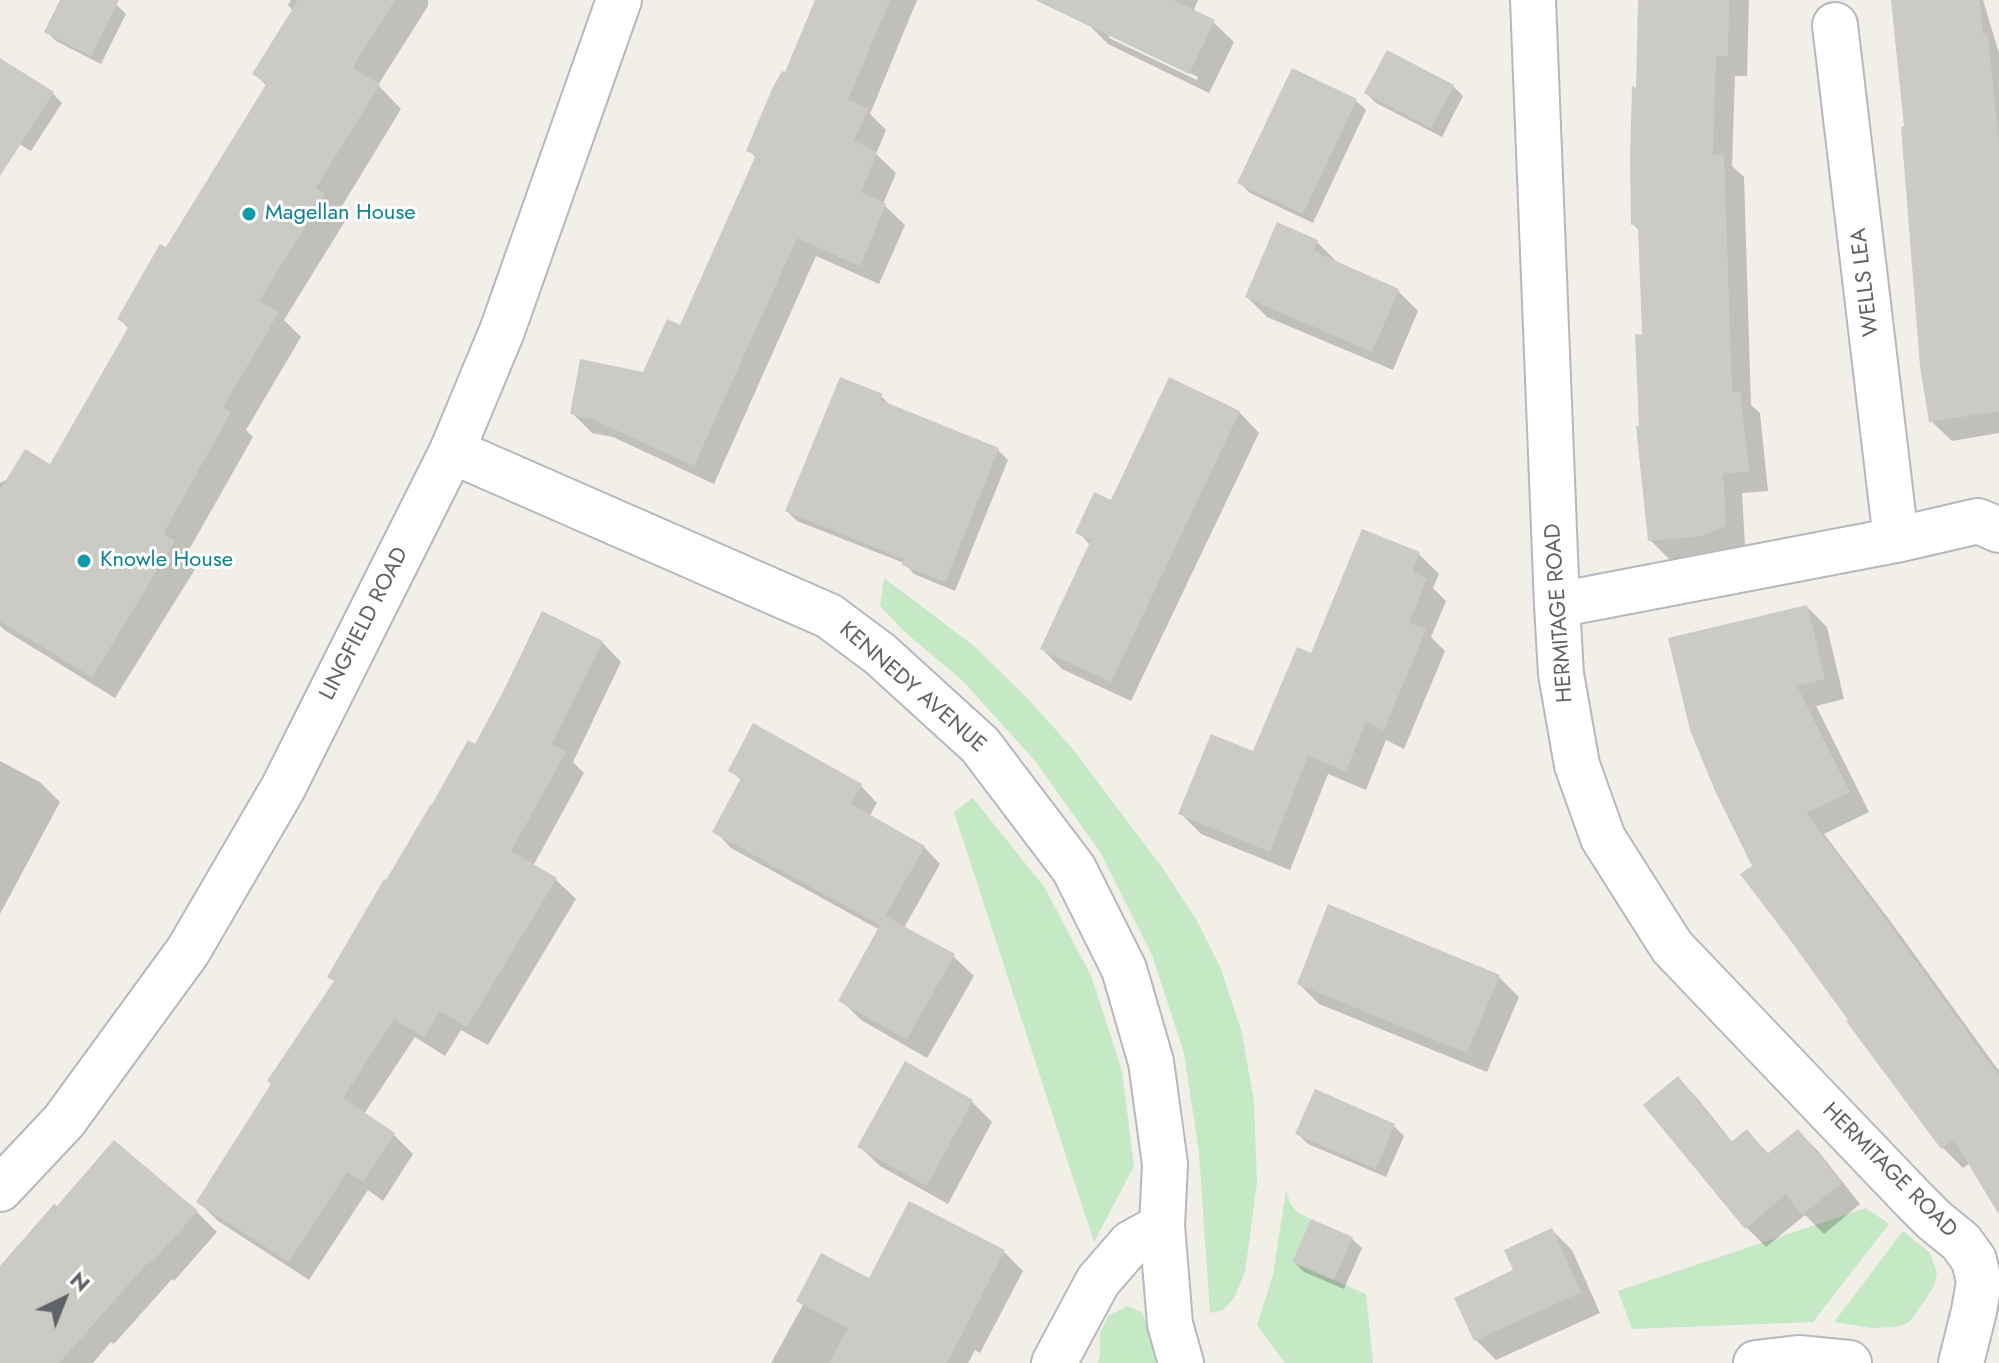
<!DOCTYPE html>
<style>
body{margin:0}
#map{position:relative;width:1999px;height:1363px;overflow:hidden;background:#f1efe8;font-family:Jost,sans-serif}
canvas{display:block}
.north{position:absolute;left:24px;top:1259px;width:80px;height:80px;-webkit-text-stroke:6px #fff;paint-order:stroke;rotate:43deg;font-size:22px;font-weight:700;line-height:32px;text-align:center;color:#5f6368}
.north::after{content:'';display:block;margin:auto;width:28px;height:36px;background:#5f6368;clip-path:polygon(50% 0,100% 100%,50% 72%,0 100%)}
</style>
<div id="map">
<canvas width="1999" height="1363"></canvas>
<div class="north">N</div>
</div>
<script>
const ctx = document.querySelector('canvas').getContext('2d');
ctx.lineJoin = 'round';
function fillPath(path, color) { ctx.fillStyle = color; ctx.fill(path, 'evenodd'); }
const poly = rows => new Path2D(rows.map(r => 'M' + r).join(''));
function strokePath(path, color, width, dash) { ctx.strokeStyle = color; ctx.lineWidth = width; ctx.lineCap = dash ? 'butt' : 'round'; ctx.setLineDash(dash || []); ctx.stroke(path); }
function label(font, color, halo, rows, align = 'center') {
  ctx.font = font + ' Jost,sans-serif'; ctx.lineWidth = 6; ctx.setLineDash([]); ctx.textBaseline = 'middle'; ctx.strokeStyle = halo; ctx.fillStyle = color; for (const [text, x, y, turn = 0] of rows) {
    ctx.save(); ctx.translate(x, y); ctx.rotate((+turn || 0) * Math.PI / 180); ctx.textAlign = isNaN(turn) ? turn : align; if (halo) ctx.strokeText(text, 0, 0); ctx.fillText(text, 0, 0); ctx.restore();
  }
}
fillPath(poly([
 [884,578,974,646,1031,702,1072,748,1164,870,1197,921,1221,969,1242,1033,1254,1102,1257,1183,1245,1272,1234,1298,1223,1310,1210,1313,1199,1153,1184,1053,1152,955,1100,852,1036,762,964,682,906,633,880,606],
 [973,798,1045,888,1092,978,1122,1071,1134,1166,1094,1242,954,812],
 [1286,1190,1290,1203,1297,1212,1311,1219,1292,1262,1366,1294,1373,1363,1285,1363,1257,1325,1273,1275],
 [1866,1208,1889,1224,1813,1322,1632,1329,1618,1291],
 [1903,1231,1930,1253,1937,1272,1934,1286,1915,1315,1908,1323,1896,1327,1871,1328,1834,1322],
 [1127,1306,1143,1313,1156,1363,1098,1363,1100,1356,1100,1333,1108,1316]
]), '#c5e8c5');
fillPath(poly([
 [62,0,107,0,116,4,126,14,101,64,56,41,46,31],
 [291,0,428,0,428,6,378,85,401,109,339,211,347,218,284,320,301,337,246,430,253,437,186,555,197,566,115,698,6,631,0,626,0,483,10,478,50,467,129,329,119,318,166,250,267,86,255,74,293,11,288,5],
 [817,0,917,0,870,114,886,130,876,154,896,173,883,204,905,225,879,284,816,256,714,484,613,437,592,433,572,413,644,374,681,328,756,158,749,150,786,75],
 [1099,0,1198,0,1193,12,1213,22,1234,42,1209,93,1108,44,1088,24],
 [1109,33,1198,77,1197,80,1109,38],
 [1639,0,1749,0,1747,76,1735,76,1732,166,1744,177,1751,405,1760,413,1768,491,1742,493,1745,546,1722,556,1670,560,1650,540,1641,427,1644,337,1640,231,1633,224],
 [1893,0,1983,0,1999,53,1999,433,1952,441,1931,421,1906,128],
 [0,85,52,93,62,103,31,151,0,132],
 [1453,86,1463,96,1442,137,1376,103,1366,93],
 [1356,101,1366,110,1313,223,1250,193,1240,183],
 [1316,241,1337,262,1397,290,1418,311,1393,370,1267,317,1247,297],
 [881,396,891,406,998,450,1008,460,955,591,914,574,904,563,797,521,787,511],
 [1239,412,1259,433,1131,701,1062,669,1042,649,1091,546,1078,532,1112,503],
 [1419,554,1439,574,1433,588,1446,601,1431,637,1445,651,1404,749,1386,740,1366,790,1328,774,1290,870,1201,834,1181,814,1254,753,1312,655],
 [1807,607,1827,627,1844,699,1816,706,1869,812,1824,834,1891,922,1999,1071,1999,1204,1970,1163,1963,1168,1943,1148,1849,1021,1850,1020,1755,866],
 [602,642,621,662,573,762,584,773,533,866,556,880,576,899,488,1045,461,1030,445,1056,415,1037,364,1114,394,1135,413,1154,383,1201,368,1190,309,1280,218,1221,198,1201,335,982,330,977,476,747],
 [0,761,40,782,60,802,0,914],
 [731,771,861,786,877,803,869,817,924,847,940,864,904,928,953,956,974,976,927,1058,861,1020,841,1000,880,930,731,848,715,831,742,781],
 [1499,977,1519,997,1487,1072,1319,1004,1299,984],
 [905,1064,972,1102,992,1122,948,1204,880,1166,859,1146],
 [1678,1079,1698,1099,1733,1143,1747,1132,1769,1154,1798,1131,1818,1151,1860,1204,1824,1234,1805,1215,1766,1247,1746,1227],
 [1316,1092,1394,1126,1404,1136,1386,1177,1308,1144,1298,1134],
 [197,1212,217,1232,174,1281,172,1279,114,1344,111,1342,93,1363,0,1363,0,1269],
 [1552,1230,1572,1250,1600,1313,1496,1360,1476,1340,1516,1271],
 [1352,1239,1362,1248,1344,1289,1304,1272,1294,1262],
 [1004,1252,1023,1271,980,1353,975,1350,968,1363,771,1363,803,1305,799,1300,870,1280]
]), '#0003');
fillPath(poly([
 [60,0,119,0,91,56,44,32],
 [298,0,395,0,352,68,380,84,316,188,325,194,259,301,279,312,223,407,231,412,163,534,175,541,92,677,0,621,0,490,25,449,50,464,129,326,117,319,160,244,166,247,267,83,252,74],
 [815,0,890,0,848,100,868,109,854,141,877,152,861,192,886,204,860,266,797,238,694,466,592,419,570,414,580,359,643,372,667,319,680,325,756,155,746,151,772,89,782,71,785,72],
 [1035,0,1173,0,1215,20,1189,74],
 [1638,0,1729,0,1728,56,1716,56,1713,155,1724,155,1732,392,1740,391,1749,472,1723,473,1726,526,1701,536,1648,541,1636,426,1639,426,1635,334,1642,335,1638,225,1631,225,1630,158,1632,86,1636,88],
 [1891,0,1980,0,1983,35,1988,35,1999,145,1999,411,1929,422,1920,366,1901,127,1904,126],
 [1387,50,1454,85,1431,128,1364,93],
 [0,58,54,92,0,176],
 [1292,68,1357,99,1303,214,1237,183],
 [1277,222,1318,240,1313,251,1399,289,1372,352,1245,297],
 [840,377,883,394,880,400,999,448,945,582,902,565,904,559,785,511],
 [1169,377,1240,411,1111,682,1040,649,1091,540,1075,533,1094,492,1111,500],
 [1362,529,1420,552,1412,572,1427,579,1409,623,1426,629,1384,730,1366,722,1346,771,1308,756,1270,852,1178,814,1211,734,1253,751,1297,647,1311,653],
 [1807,605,1825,679,1797,686,1850,792,1806,813,1871,899,1999,1076,1999,1215,1954,1140,1941,1149,1846,1021,1848,1020,1790,940,1740,874,1752,866,1715,791,1690,730,1668,638],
 [542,611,603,641,552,744,566,752,511,851,557,878,467,1027,440,1011,424,1037,394,1019,343,1098,395,1133,363,1182,347,1172,289,1262,196,1202,271,1084,267,1081,334,981,327,977,384,879,386,880,431,804,432,804,468,740,475,744,503,692],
 [753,723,862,784,851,804,925,846,880,925,712,832,741,778,728,771],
 [1328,904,1500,975,1467,1053,1297,984],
 [885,916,955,954,907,1039,838,1001],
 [905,1061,973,1100,927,1186,857,1147],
 [1678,1076,1731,1142,1747,1129,1767,1154,1798,1129,1842,1183,1802,1215,1786,1194,1745,1229,1643,1105],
 [1315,1089,1395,1124,1376,1169,1295,1134],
 [114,1140,198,1211,152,1262,150,1260,59,1363,0,1363,0,1266,54,1204,57,1206],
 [909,1201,1005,1250,947,1363,829,1363,848,1328,796,1301,821,1253,869,1278],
 [1311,1219,1353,1237,1334,1280,1292,1262],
 [1552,1228,1581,1292,1474,1341,1454,1298,1513,1270,1504,1250]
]), '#cccac5');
const minor = poly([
 [1533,0,1557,605,1561,674,1577,765,1603,838,1672,947,1914,1200,1934,1220,1961,1242,1974,1260,1979,1282,1974,1311,1961,1363],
 [1835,25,1896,540],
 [452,451,829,616,880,654,980,745,1074,869,1124,969,1151,1062,1165,1164,1162,1226,1170,1324,1181,1363],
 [1557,605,1896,540,1978,521,1999,530],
 [1054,1363,1098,1281,1131,1243,1162,1226],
 [1756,1363,1798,1358,1849,1363]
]);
const tertiary = poly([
 [0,1189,64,1121,188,951,283,788,452,451,502,331,619,0]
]);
strokePath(minor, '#b5b8bc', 48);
strokePath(tertiary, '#b5b8bc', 48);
strokePath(minor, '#fff', 44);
strokePath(tertiary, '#fff', 44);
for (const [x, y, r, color] of [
 [249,214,8,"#0f9aa8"],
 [84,561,8,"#0f9aa8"]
]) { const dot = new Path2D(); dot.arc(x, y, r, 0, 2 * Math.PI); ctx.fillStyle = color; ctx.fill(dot); strokePath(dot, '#fff', 3); }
label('22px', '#0d838f', '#fff', [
 ["Magellan House",265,214],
 ["Knowle House",100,561]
], 'left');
label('22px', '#5f6368', '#fff', [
 ["WELLS LEA",1866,282,-97],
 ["HERMITAGE ROAD",1560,613,-94],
 ["LINGFIELD ROAD",365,624,-63],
 ["KENNEDY AVENUE",912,688,41],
 ["HERMITAGE ROAD",1889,1171,45]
]);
</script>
